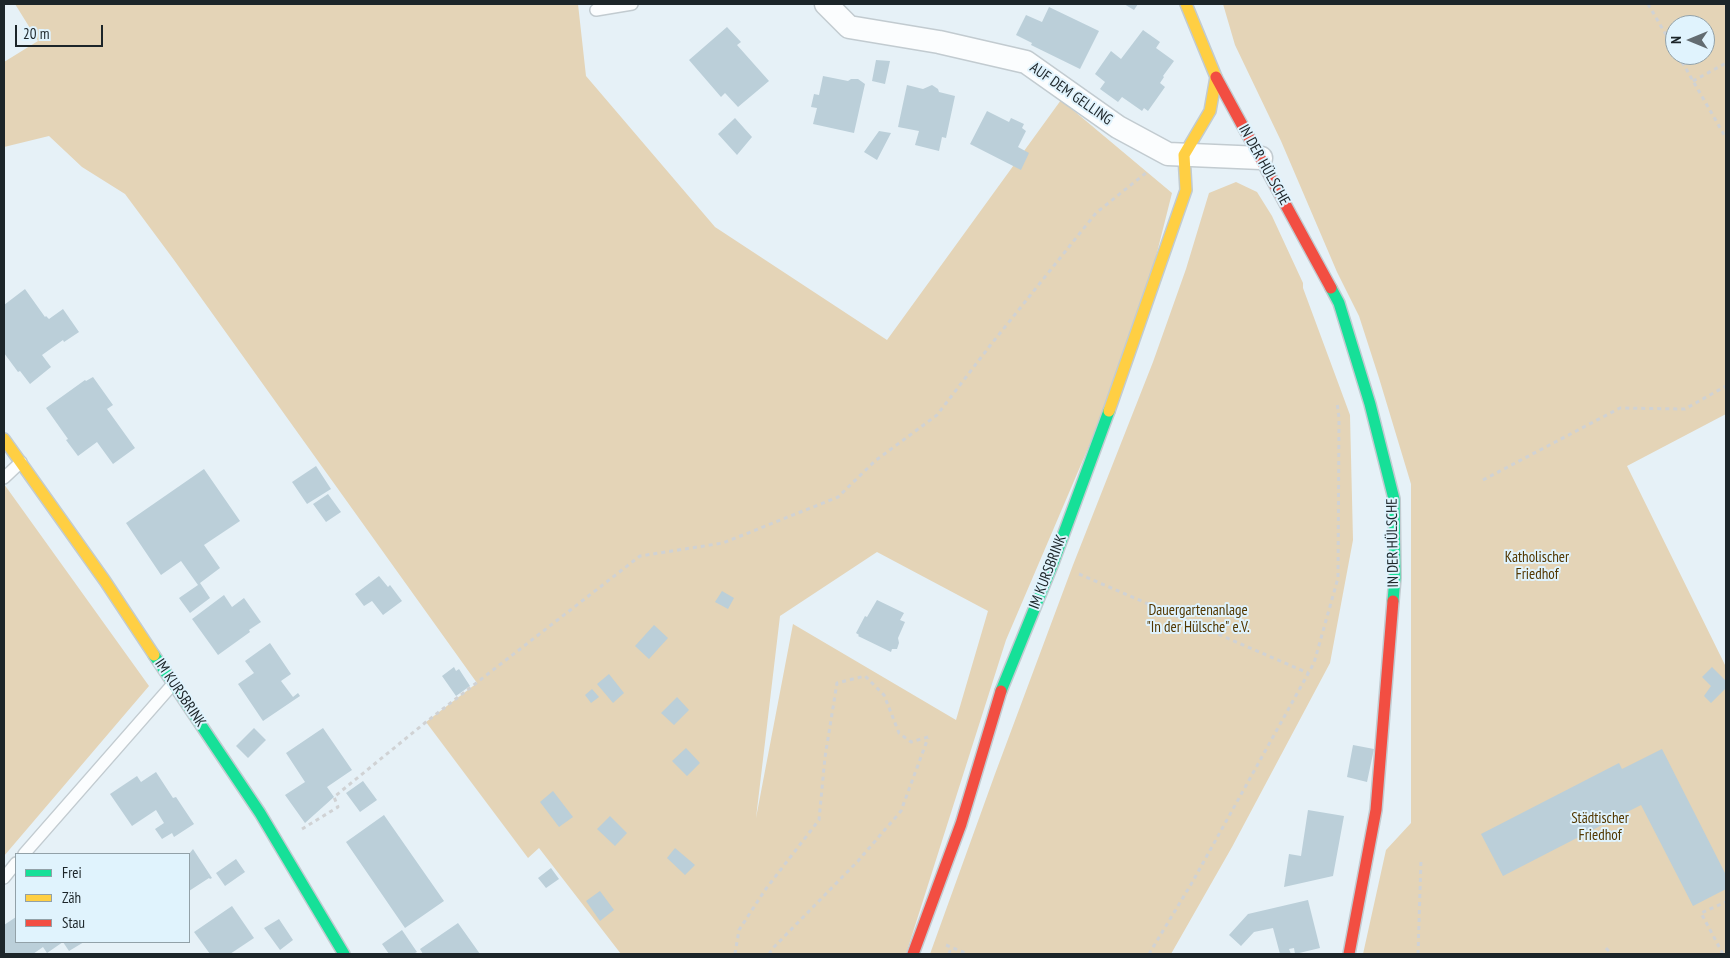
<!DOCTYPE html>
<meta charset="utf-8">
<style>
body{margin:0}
#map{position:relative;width:1730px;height:958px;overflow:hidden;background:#e6f1f7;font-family:"PT Sans Narrow",sans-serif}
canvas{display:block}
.frame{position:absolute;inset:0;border:5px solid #1c2529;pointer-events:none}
.legend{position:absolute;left:15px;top:853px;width:175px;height:90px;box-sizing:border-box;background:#e0f3fd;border:1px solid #92a1a8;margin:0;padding:6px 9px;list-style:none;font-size:15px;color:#1c2529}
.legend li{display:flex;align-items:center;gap:10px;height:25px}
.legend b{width:25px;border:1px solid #92a1a8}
.north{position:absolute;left:1665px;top:15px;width:50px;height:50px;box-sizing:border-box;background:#e0f3fd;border:1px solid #92a1a8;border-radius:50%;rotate:270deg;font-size:14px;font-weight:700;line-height:20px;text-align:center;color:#1c2529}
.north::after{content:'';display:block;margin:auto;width:18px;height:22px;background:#636c71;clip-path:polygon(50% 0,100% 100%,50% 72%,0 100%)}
.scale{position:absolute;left:15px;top:25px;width:88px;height:22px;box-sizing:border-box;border:2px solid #1c2529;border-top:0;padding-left:6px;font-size:15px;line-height:18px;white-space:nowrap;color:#1c2529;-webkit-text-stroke:4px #e0f3fd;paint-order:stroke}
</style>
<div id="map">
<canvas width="1730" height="958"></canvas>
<div class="frame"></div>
<ul class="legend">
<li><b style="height:6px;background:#16e098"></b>Frei</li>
<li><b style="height:6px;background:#ffcf43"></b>Zäh</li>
<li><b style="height:6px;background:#f24e42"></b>Stau</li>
</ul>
<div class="north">N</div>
<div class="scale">20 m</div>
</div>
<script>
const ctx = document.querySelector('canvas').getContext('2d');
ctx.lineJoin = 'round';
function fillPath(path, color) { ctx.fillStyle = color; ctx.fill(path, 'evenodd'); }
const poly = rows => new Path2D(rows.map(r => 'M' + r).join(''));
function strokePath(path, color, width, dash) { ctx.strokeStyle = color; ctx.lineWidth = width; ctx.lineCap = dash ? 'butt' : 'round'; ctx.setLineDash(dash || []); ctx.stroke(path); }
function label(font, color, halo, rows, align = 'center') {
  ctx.font = font + ' "PT Sans Narrow",sans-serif'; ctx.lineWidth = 4; ctx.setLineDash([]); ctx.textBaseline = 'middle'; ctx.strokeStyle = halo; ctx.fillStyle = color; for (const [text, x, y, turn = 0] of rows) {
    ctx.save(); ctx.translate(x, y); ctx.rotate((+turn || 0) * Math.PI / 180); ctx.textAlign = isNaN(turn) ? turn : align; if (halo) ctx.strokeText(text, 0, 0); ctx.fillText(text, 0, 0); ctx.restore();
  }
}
fillPath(poly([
 [15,4,578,4,586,76,715,227,887,340,1061,100,1172,193,1136,336,1006,640,906,954,621,954,539,848,528,858,426,722,477,683,174,260,125,194,82,167,49,136,4,147,4,62,38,41],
 [877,552,988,611,956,720,793,624,756,818,780,616],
 [1223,4,1726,4,1726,414,1627,466,1726,667,1726,954,1363,954,1386,850,1411,823,1411,484,1379,378,1359,316,1337,272,1281,141,1235,45],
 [1675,25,1705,25,1705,55,1675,55],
 [1236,182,1257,192,1272,216,1303,283,1303,288,1350,415,1353,540,1330,663,1232,847,1171,954,930,954,995,774,1073,565,1153,362,1186,269,1209,193],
 [4,484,149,686,4,856]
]), '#e4d4b7');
fillPath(poly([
 [1124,4,1138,4,1134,10],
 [1049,7,1099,31,1080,69,1031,45,1032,43,1016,35,1026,15,1042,22],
 [727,27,741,42,737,45,769,81,738,107,725,93,721,97,689,60],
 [1143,30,1160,42,1156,48,1174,61,1163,76,1164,77,1160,83,1165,87,1148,111,1144,108,1142,111,1122,97,1118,102,1100,89,1105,82,1095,74,1111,51,1121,59],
 [876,60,890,61,885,84,872,81],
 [823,76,848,81,851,79,858,79,865,84,854,133,813,124,817,108,811,107,814,94,819,95],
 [907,85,923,89,932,85,938,89,939,92,955,96,946,138,942,137,939,151,915,145,919,131,898,127],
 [987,111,1009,122,1011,118,1024,124,1022,128,1026,131,1018,147,1029,153,1021,170,970,144],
 [735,118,752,137,737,155,718,134],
 [879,131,891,133,877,160,864,152],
 [25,289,45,317,46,316,49,319,63,309,79,332,64,342,63,340,42,355,51,367,30,384,20,371,18,372,4,353,4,305],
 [93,377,113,405,107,409,135,448,113,464,97,442,78,456,66,440,68,439,46,408,85,380,86,381],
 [316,466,331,489,307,504,292,482],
 [204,469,240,521,204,545,220,568,200,583,210,598,190,613,179,598,198,585,181,561,161,575,126,523],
 [328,494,341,512,326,522,313,504],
 [379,576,388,587,390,585,402,601,383,615,372,601,364,606,355,594],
 [722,591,734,598,728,609,715,602],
 [224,595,232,607,244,598,261,622,249,630,250,632,218,655,192,619],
 [877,600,904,613,900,620,905,622,898,638,899,643,897,649,892,649,891,652,858,636,859,635,856,633,865,616,867,617],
 [654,625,668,638,649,659,635,646],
 [270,643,291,674,281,681,293,697,298,693,300,696,263,721,238,684,254,673,245,661],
 [454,667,456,671,459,669,470,686,456,696,442,676],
 [1712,667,1726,681,1726,688,1711,703,1704,696,1711,686,1702,677],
 [609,674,624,693,613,703,597,684],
 [592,689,599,697,591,703,585,695],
 [677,697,689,710,674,725,661,713],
 [254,728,266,740,248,758,236,746],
 [323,728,352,770,327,787,334,797,305,823,285,795,305,782,286,753],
 [1353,745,1374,749,1367,782,1347,777],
 [686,748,700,763,687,776,672,761],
 [1662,749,1726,875,1726,889,1693,906,1641,805,1503,876,1481,834,1619,763,1622,769],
 [156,772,173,798,176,797,194,824,174,837,172,833,162,839,155,829,164,823,156,810,132,826,110,794,137,776,141,782],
 [363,781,377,800,360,812,346,793],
 [553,791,573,817,559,827,540,802],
 [1308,810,1344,816,1333,876,1284,887,1289,854,1301,856],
 [384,815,444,901,405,928,346,842],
 [610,816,627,833,615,846,597,829],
 [675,848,695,865,685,875,667,858],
 [193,849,212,878,210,879,209,878,189,891,189,854],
 [236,859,245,872,225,886,216,873],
 [551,868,559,879,546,888,538,878],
 [600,891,614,910,600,921,586,901],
 [1308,900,1320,948,1295,954,1294,948,1289,949,1291,954,1280,954,1273,928,1254,932,1241,946,1229,935,1248,914],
 [232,906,254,938,230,954,210,954,194,932],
 [16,917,16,942,84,942,69,951,63,942,47,953,43,947,33,954,4,954,4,925],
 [279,919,293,940,280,950,264,928],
 [458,923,480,954,423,954,420,949],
 [402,930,417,952,413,954,389,954,382,944]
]), '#bbcfd9');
const lane = poly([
 [596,10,632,4],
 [4,478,21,462],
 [24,854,173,684],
 [4,878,16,863]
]);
const street = poly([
 [826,4,849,27,939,42,1026,62,1118,127,1168,154,1261,158]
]);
const fast = poly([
 [1331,288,1339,303,1370,404,1394,499,1395,578,1393,601],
 [154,655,260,813,344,954],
 [1001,691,1053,563,1109,411]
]);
const slow = poly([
 [1109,411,1186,190,1184,155,1210,111,1216,77,1186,4],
 [4,439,105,581,154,655]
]);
const jam = poly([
 [1216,77,1331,288],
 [913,954,961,824,1001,691],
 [1349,954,1376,810,1393,601]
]);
strokePath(lane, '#c2cbd0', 14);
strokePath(street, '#c2cbd0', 25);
strokePath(fast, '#c2cbd0', 14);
strokePath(slow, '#c2cbd0', 14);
strokePath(jam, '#c2cbd0', 14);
strokePath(poly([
 [1648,4,1675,50],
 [1678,55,1726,138],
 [1693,81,1726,63],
 [1483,480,1620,408,1685,409,1726,386],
 [1079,574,1308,673],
 [302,829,338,807,334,797,426,722,640,556,723,543,838,497,875,461,937,415,989,347,1096,213,1147,172],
 [946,945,968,954],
 [1606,948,1611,954],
 [735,954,739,930,765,890,819,820,825,757,837,683,865,676,884,695,899,733,911,742,928,737],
 [769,954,774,947,858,861,901,811,928,738],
 [949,954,951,947],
 [1149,954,1193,881,1314,663,1338,578,1339,418,1337,402],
 [1418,954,1421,860],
 [1723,954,1701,913,1726,902]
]), '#d0d2d4', 3, [4, 4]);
strokePath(lane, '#fbfdfe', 11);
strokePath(street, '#fbfdfe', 22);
strokePath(fast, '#16e098', 11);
strokePath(slow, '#ffcf43', 11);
strokePath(jam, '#f24e42', 11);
label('15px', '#1c2529', '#e0f3fd', [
 ["AUF DEM GELLING",1071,94,35],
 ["IN DER HÜLSCHE",1264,165,61],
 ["IN DER HÜLSCHE",1393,543,-91],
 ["IM KURSBRINK",1048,572,-69],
 ["IM KURSBRINK",180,693,56]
]);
label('15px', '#523700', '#e0f3fd', [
 ["Katholischer",1537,558],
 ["Friedhof",1537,575],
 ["Dauergartenanlage",1198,611],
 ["\"In der Hülsche\" e.V.",1198,628],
 ["Städtischer",1600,819],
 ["Friedhof",1600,836]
]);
</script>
